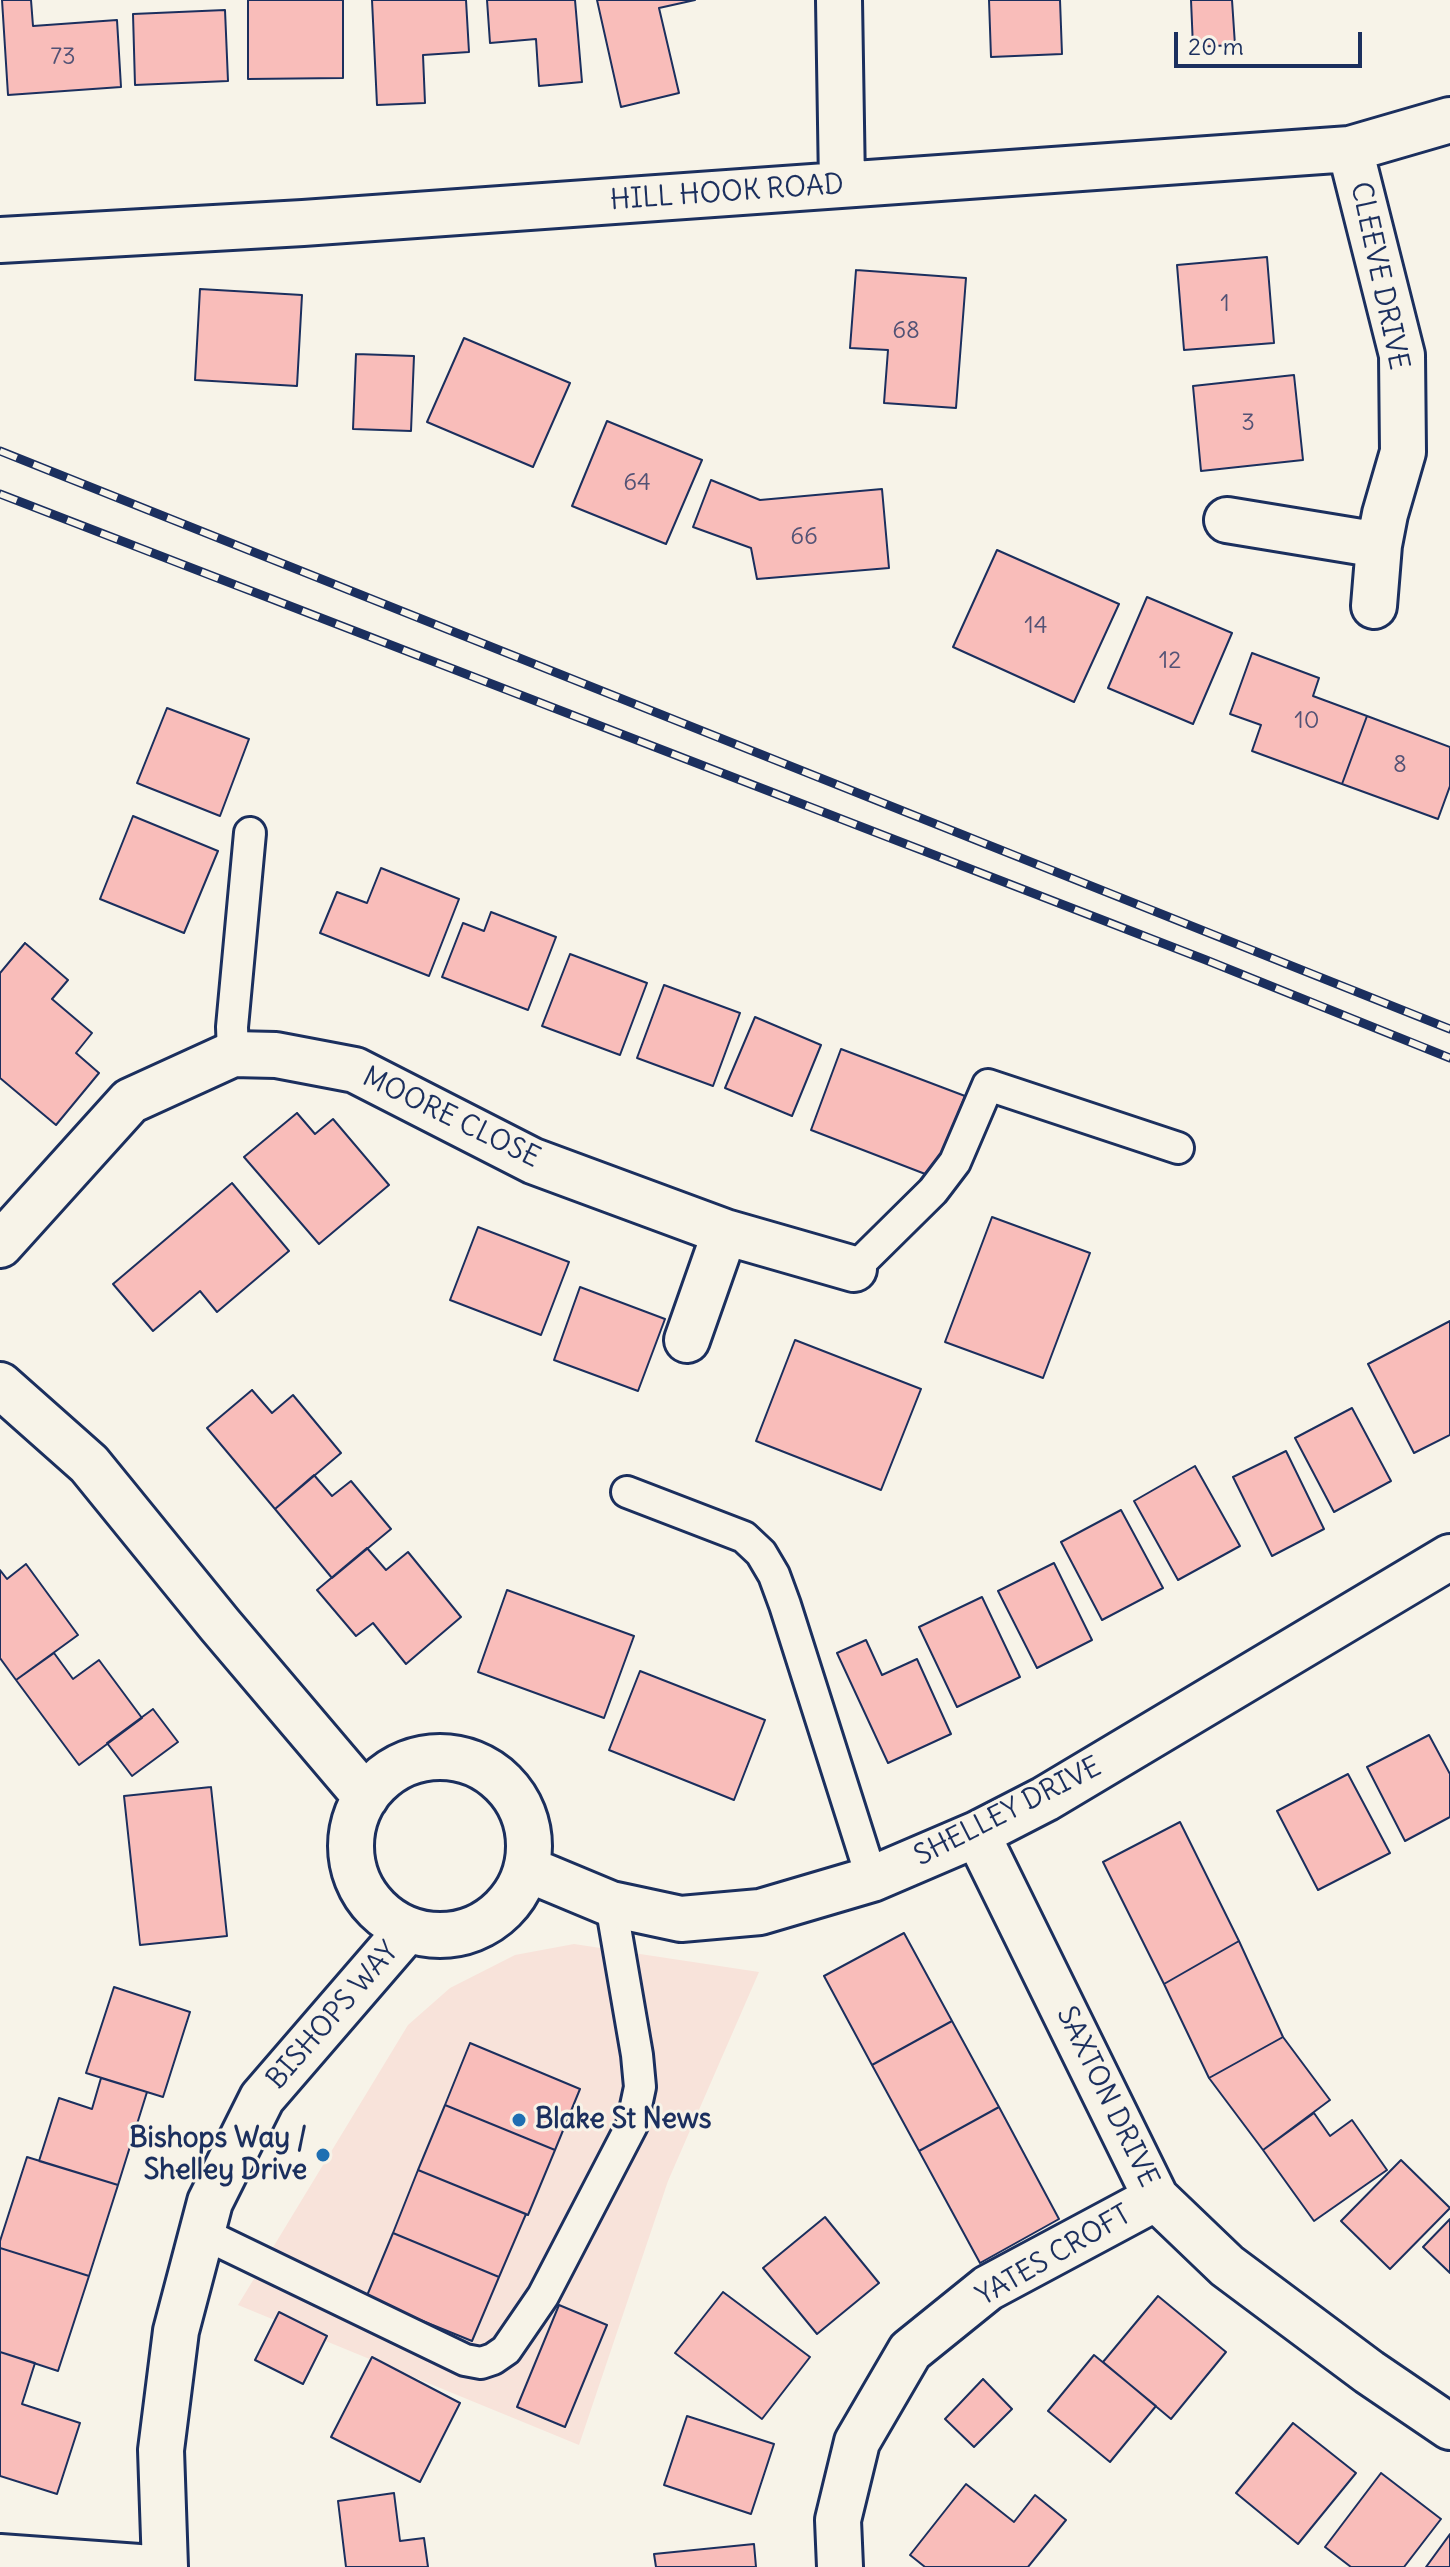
<!DOCTYPE html>
<style>
body{margin:0}
#map{position:relative;width:1450px;height:2567px;overflow:hidden;background:#f7f3e8;font-family:Delius,sans-serif}
canvas{display:block}
.scale{position:absolute;left:1174px;top:32px;width:188px;height:36px;box-sizing:border-box;border:4px solid #1b2f5e;border-top:0;padding-left:10px;font-size:24px;line-height:28px;white-space:nowrap;color:#1b2f5e;-webkit-text-stroke:6px #f7f3e8;paint-order:stroke}
</style>
<div id="map">
<canvas width="1450" height="2567"></canvas>
<div class="scale">20 m</div>
</div>
<script>
const ctx = document.querySelector('canvas').getContext('2d');
ctx.lineJoin = 'round';
function fillPath(path, color) { ctx.fillStyle = color; ctx.fill(path, 'evenodd'); }
const poly = rows => new Path2D(rows.map(r => 'M' + r).join(''));
function strokePath(path, color, width, dash) { ctx.strokeStyle = color; ctx.lineWidth = width; ctx.lineCap = dash ? 'butt' : 'round'; ctx.setLineDash(dash || []); ctx.stroke(path); }
function label(font, color, halo, rows, align = 'center') {
  ctx.font = font + ' Delius,sans-serif'; ctx.lineWidth = 6; ctx.setLineDash([]); ctx.textBaseline = 'middle'; ctx.strokeStyle = halo; ctx.fillStyle = color; for (const [text, x, y, turn = 0] of rows) {
    ctx.save(); ctx.translate(x, y); ctx.rotate((+turn || 0) * Math.PI / 180); ctx.textAlign = isNaN(turn) ? turn : align; if (halo) ctx.strokeText(text, 0, 0); ctx.fillText(text, 0, 0); ctx.restore();
  }
}
fillPath(poly([
 [574,1944,759,1972,668,2181,579,2445,238,2305,408,2025,450,1988,515,1955]
]), '#f8e3da');
const building = poly([
 [2,0,31,0,33,26,117,20,121,87,8,95,2,0],
 [248,0,343,0,343,78,248,79,248,0],
 [372,0,466,0,469,52,423,55,425,103,377,105,372,0],
 [487,0,575,0,582,82,539,86,536,39,490,43,487,0],
 [597,0,695,0,659,8,679,93,621,107,597,0],
 [989,0,1060,0,1062,54,991,57,989,0],
 [1191,0,1232,0,1235,45,1193,47,1191,0],
 [225,10,228,81,135,85,133,14,225,10],
 [1267,257,1274,343,1184,350,1177,265,1267,257],
 [856,270,966,278,956,408,884,403,888,350,850,348,856,270],
 [200,289,302,295,297,386,195,380,200,289],
 [464,338,570,383,533,467,427,422,464,338],
 [356,354,414,356,411,431,353,429,356,354],
 [1294,375,1303,460,1201,471,1193,386,1294,375],
 [607,421,702,460,666,544,572,506,607,421],
 [711,480,760,500,882,489,889,568,757,579,751,548,693,527,711,480],
 [997,550,1119,604,1074,702,953,647,997,550],
 [1147,597,1232,633,1193,724,1108,688,1147,597],
 [1252,653,1319,678,1313,696,1367,716,1342,784,1252,751,1261,725,1230,714,1252,653],
 [167,708,249,739,220,816,137,783,167,708],
 [1367,716,1450,747,1450,786,1438,819,1342,784,1367,716],
 [133,816,218,851,184,933,100,899,133,816],
 [381,868,459,899,429,976,320,933,337,892,367,903,381,868],
 [491,912,556,937,528,1010,442,977,463,923,484,931,491,912],
 [25,943,68,980,52,999,92,1033,76,1053,99,1073,56,1125,0,1078,0,973,25,943],
 [570,954,647,983,620,1055,542,1026,570,954],
 [664,985,740,1013,713,1086,637,1058,664,985],
 [755,1017,821,1045,792,1116,725,1088,755,1017],
 [841,1049,965,1096,933,1177,811,1130,841,1049],
 [297,1113,315,1134,333,1119,389,1185,319,1244,244,1157,297,1113],
 [232,1183,289,1251,217,1312,200,1291,153,1331,113,1284,232,1183],
 [992,1217,1090,1253,1043,1378,945,1342,992,1217],
 [478,1227,569,1262,541,1335,450,1300,478,1227],
 [580,1287,665,1319,638,1391,554,1360,580,1287],
 [1450,1321,1450,1435,1414,1453,1368,1364,1450,1321],
 [795,1340,921,1389,881,1490,756,1441,795,1340],
 [252,1390,272,1413,293,1395,341,1453,275,1509,207,1428,252,1390],
 [1352,1408,1391,1481,1334,1512,1295,1438,1352,1408],
 [1286,1451,1324,1529,1272,1556,1233,1477,1286,1451],
 [1195,1466,1240,1546,1178,1580,1134,1501,1195,1466],
 [314,1475,332,1496,351,1481,391,1529,332,1578,275,1509,314,1475],
 [1121,1510,1163,1588,1102,1620,1061,1542,1121,1510],
 [367,1548,386,1570,408,1552,461,1617,406,1664,373,1623,356,1636,317,1590,367,1548],
 [1054,1563,1092,1640,1037,1668,998,1591,1054,1563],
 [26,1564,78,1635,16,1680,0,1658,0,1570,7,1579,26,1564],
 [507,1590,634,1636,604,1718,478,1672,507,1590],
 [982,1597,1020,1677,957,1707,919,1627,982,1597],
 [866,1640,882,1675,917,1659,951,1734,888,1763,837,1653,866,1640],
 [54,1653,73,1679,99,1660,142,1718,79,1765,16,1680,54,1653],
 [640,1671,765,1720,734,1800,609,1750,640,1671],
 [153,1709,178,1742,132,1776,107,1743,153,1709],
 [1429,1735,1450,1774,1450,1817,1405,1841,1367,1767,1429,1735],
 [1348,1774,1390,1853,1318,1890,1277,1811,1348,1774],
 [211,1787,227,1936,140,1945,124,1796,211,1787],
 [1180,1822,1239,1941,1164,1984,1103,1862,1180,1822],
 [904,1933,952,2021,872,2065,824,1976,904,1933],
 [1239,1941,1283,2037,1209,2078,1164,1984,1239,1941],
 [114,1987,190,2012,163,2097,86,2073,114,1987],
 [952,2021,999,2107,919,2151,872,2065,952,2021],
 [1283,2037,1330,2100,1263,2150,1209,2078,1283,2037],
 [470,2043,580,2089,555,2150,445,2105,470,2043],
 [101,2078,147,2092,118,2185,39,2161,59,2098,92,2109,101,2078],
 [445,2105,555,2150,528,2215,418,2170,445,2105],
 [999,2107,1059,2219,980,2263,919,2151,999,2107],
 [1314,2113,1330,2136,1352,2120,1387,2170,1314,2221,1263,2150,1314,2113],
 [27,2157,118,2185,89,2276,0,2248,0,2241,27,2157],
 [1401,2160,1450,2208,1390,2269,1341,2221,1401,2160],
 [418,2170,526,2214,499,2277,393,2233,418,2170],
 [825,2217,879,2283,817,2334,763,2268,825,2217],
 [1450,2219,1450,2273,1423,2247,1450,2219],
 [393,2233,499,2277,472,2341,366,2298,393,2233],
 [0,2248,89,2276,58,2371,0,2352,0,2248],
 [723,2292,810,2357,762,2419,675,2353,723,2292],
 [1158,2296,1226,2352,1171,2419,1103,2362,1158,2296],
 [559,2305,607,2325,565,2427,517,2407,559,2305],
 [279,2312,327,2336,303,2384,255,2360,279,2312],
 [0,2352,35,2363,22,2404,80,2423,57,2494,0,2476,0,2352],
 [1094,2355,1156,2406,1110,2462,1048,2411,1094,2355],
 [372,2357,460,2403,420,2482,331,2437,372,2357],
 [983,2379,1012,2409,974,2447,945,2419,983,2379],
 [687,2416,774,2444,751,2514,664,2485,687,2416],
 [1293,2423,1356,2473,1298,2544,1236,2493,1293,2423],
 [1381,2473,1441,2519,1404,2567,1351,2567,1325,2547,1381,2473],
 [966,2484,1014,2522,1035,2495,1066,2520,1028,2567,925,2567,910,2555,966,2484],
 [394,2493,400,2541,424,2538,428,2567,346,2567,338,2501,394,2493],
 [1450,2534,1450,2567,1426,2567,1450,2534],
 [754,2544,756,2567,656,2567,654,2554,754,2544]
]);
fillPath(building, '#f9bdba');
strokePath(building, '#1b2f5e', 2);
const service = poly([
 [233,1054,232,1027,250,833],
 [854,1269,933,1191,955,1162,988,1085,1178,1148],
 [627,1492,744,1537,761,1553,774,1575,785,1605,872,1879],
 [202,2233,465,2360,481,2363,493,2359,506,2350,543,2296,632,2125,640,2087,637,2055,611,1904]
]);
const minor = poly([
 [839,0,842,184],
 [0,240,303,223,1350,149,1450,120],
 [1227,520,1379,545,1385,514,1403,452,1402,355,1350,149],
 [1374,606,1379,545],
 [0,1245,130,1101,233,1054,276,1055,355,1070,533,1161,725,1232],
 [687,1340,725,1232,854,1269],
 [0,1385,89,1464,220,1625,366,1797],
 '351 1846a89 89 0 1 1 178 0a89 89 0 1 1-178 0Z',
 [977,1834,1156,2198,1227,2266,1369,2372,1450,2427],
 [527,1869,611,1904,681,1919,760,1912,872,1879,977,1834,1045,1799,1450,1557],
 [0,2557,139,2567],
 [165,2567,161,2450,176,2331,210,2202,262,2098,407,1930],
 [840,2567,838,2520,857,2442,910,2351,988,2288,1156,2198]
]);
strokePath(service, '#1b2f5e', 36);
strokePath(minor, '#1b2f5e', 50);
strokePath(service, '#f7f3e8', 30);
strokePath(minor, '#f7f3e8', 44);
const rail = poly([
 [0,451,1450,1029],
 [0,494,1206,960,1450,1058]
]);
strokePath(rail, '#1b2f5e', 9);
strokePath(rail, '#f7f3e8', 6, [18]);
for (const [x, y, r, color] of [
 [519,2120,8,"#1f6fb2"],
 [323,2155,8,"#1f6fb2"]
]) { const dot = new Path2D(); dot.arc(x, y, r, 0, 2 * Math.PI); ctx.fillStyle = color; ctx.fill(dot); strokePath(dot, '#f7f3e8', 3); }
label('24px', '#525275', null, [
 ["73",63,57],
 ["1",1225,304],
 ["68",906,331],
 ["3",1248,423],
 ["64",637,483],
 ["66",804,537],
 ["14",1036,626],
 ["12",1170,661],
 ["10",1307,721],
 ["8",1400,765]
]);
label('28px', '#1b2f5e', '#f7f3e8', [
 ["HILL HOOK ROAD",727,193,-4],
 ["CLEEVE DRIVE",1379,276,78],
 ["MOORE CLOSE",451,1118,26],
 ["SHELLEY DRIVE",1008,1812,-27],
 ["BISHOPS WAY",333,2016,-49],
 ["SAXTON DRIVE",1107,2097,64],
 ["YATES CROFT",1054,2256,-30]
]);
label('bold 28px', '#1b2f5e', '#f7f3e8', [
 ["Blake St News",535,2120],
 ["Bishops Way /",307,2139,"right"],
 ["Shelley Drive",307,2171,"right"]
], 'left');
</script>
